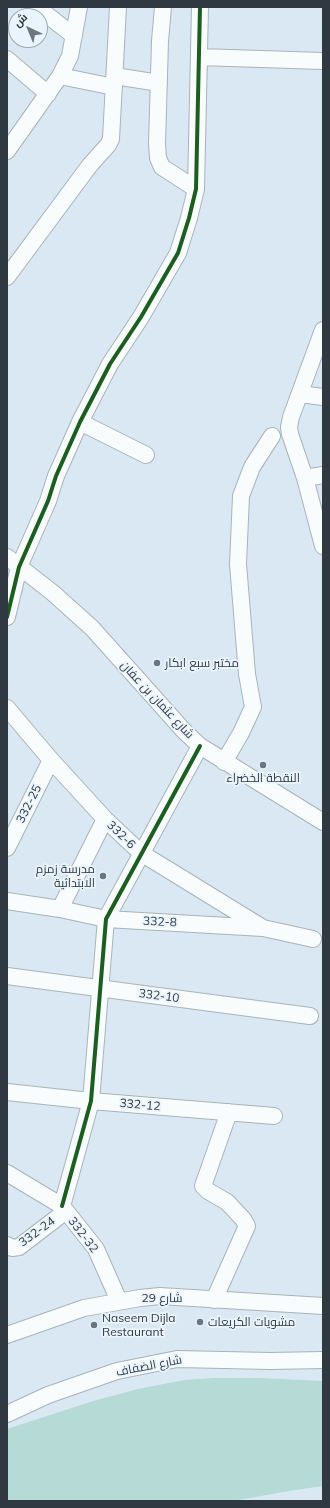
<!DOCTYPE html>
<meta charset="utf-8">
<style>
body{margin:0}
#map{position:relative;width:330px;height:1508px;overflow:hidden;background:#dae8f4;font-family:Mulish,Cairo,sans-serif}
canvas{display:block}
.frame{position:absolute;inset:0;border:8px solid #303942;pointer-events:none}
.north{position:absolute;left:8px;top:8px;width:40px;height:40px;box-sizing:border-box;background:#eaf4fd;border:1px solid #a0a9b2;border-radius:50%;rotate:316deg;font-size:11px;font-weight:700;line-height:16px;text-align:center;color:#303942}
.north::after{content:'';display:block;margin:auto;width:14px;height:18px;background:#6c7680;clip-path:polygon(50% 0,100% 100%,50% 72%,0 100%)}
</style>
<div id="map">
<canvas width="330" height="1508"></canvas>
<div class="frame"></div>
<div class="north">ش</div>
</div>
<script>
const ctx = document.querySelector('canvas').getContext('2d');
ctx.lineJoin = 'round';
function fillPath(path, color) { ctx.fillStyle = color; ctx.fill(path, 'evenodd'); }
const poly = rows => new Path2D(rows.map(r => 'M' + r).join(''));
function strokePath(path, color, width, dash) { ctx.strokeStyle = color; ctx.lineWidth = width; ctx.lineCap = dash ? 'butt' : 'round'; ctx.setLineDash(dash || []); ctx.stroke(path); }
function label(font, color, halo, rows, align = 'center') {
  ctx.font = font + ' Mulish,Cairo,sans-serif'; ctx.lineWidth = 3.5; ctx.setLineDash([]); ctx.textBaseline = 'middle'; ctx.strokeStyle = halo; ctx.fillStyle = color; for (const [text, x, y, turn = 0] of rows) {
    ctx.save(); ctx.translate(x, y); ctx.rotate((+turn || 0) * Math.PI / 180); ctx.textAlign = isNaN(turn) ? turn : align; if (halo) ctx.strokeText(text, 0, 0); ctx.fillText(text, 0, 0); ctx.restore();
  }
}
fillPath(poly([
 [214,1378,262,1378,323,1381,323,1486,289,1491,233,1501,7,1501,7,1429,93,1401,138,1389,184,1380]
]), '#b6dbd7');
const minor = poly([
 [37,7,74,36],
 [163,7,160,41,157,144,158,158,162,167,196,189],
 [199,57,323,61],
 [7,59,48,94],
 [60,76,114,87],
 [115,76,159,83],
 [7,151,60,76,70,56,79,7],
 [7,277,90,165,108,145,111,139,118,7],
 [323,330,291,417,289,427,290,434,305,478,323,546],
 [300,394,323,397],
 [80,422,146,455],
 [305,478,323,475],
 [7,557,53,593,92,628,184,731,200,746,323,822],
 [7,617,19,567,48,501,56,476,80,422,110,364,141,317,178,253,189,218,196,189,200,7],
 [7,708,51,760,105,819,141,853,263,928],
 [224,762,241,733,253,707,247,674,238,564,241,496,252,467,272,436],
 [7,848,51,760],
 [7,901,60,909,106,919,263,928,313,939],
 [60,909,105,819],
 [7,976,310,1016],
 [7,1092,91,1101,274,1116],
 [7,1173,62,1206,96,1249,119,1301],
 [62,1206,91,1101,106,919,200,746],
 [7,1245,12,1248,19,1247,66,1211],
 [214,1300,247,1226,243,1219,227,1202,208,1191,203,1186,229,1112],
 [7,1335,84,1308,140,1298,160,1296,323,1306],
 [7,1414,48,1395,117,1371,177,1359,270,1361,323,1360]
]);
strokePath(minor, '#a8b3bb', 18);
strokePath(minor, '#f9fcfd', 16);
strokePath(poly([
 [7,617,19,567,48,501,56,476,80,422,110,364,141,317,178,253,189,218,196,189,200,7],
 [62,1206,91,1101,106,919,200,746]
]), '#1b5e20', 4);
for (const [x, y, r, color] of [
 [157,663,4,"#6c7680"],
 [263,765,4,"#6c7680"],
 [103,876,4,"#6c7680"],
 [200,1322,4,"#6c7680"],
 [94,1325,4,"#6c7680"]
]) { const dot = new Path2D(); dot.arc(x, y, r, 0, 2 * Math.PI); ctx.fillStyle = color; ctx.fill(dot); strokePath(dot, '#eaf4fd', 1.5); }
label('12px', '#303942', '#eaf4fd', [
 ["مختبر سبع ابكار",165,663],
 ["النقطة الخضراء",263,778,"center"],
 ["مدرسة زمزم",95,869,"right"],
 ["الابتدائية",95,883,"right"],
 ["Naseem Dijla",102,1318],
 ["Restaurant",102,1332],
 ["مشويات الكريعات",208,1322]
], 'left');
label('12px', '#303942', '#eaf4fd', [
 ["شارع عثمان بن عفان",157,700,47],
 ["332-25",29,804,-63],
 ["332-6",121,835,44],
 ["332-8",160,922,3],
 ["332-10",159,996,7],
 ["332-12",140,1105,5],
 ["332-24",37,1232,-36],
 ["332-32",83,1235,53],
 ["شارع 29",162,1298],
 ["شارع الضفاف",149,1366,-11]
]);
</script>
